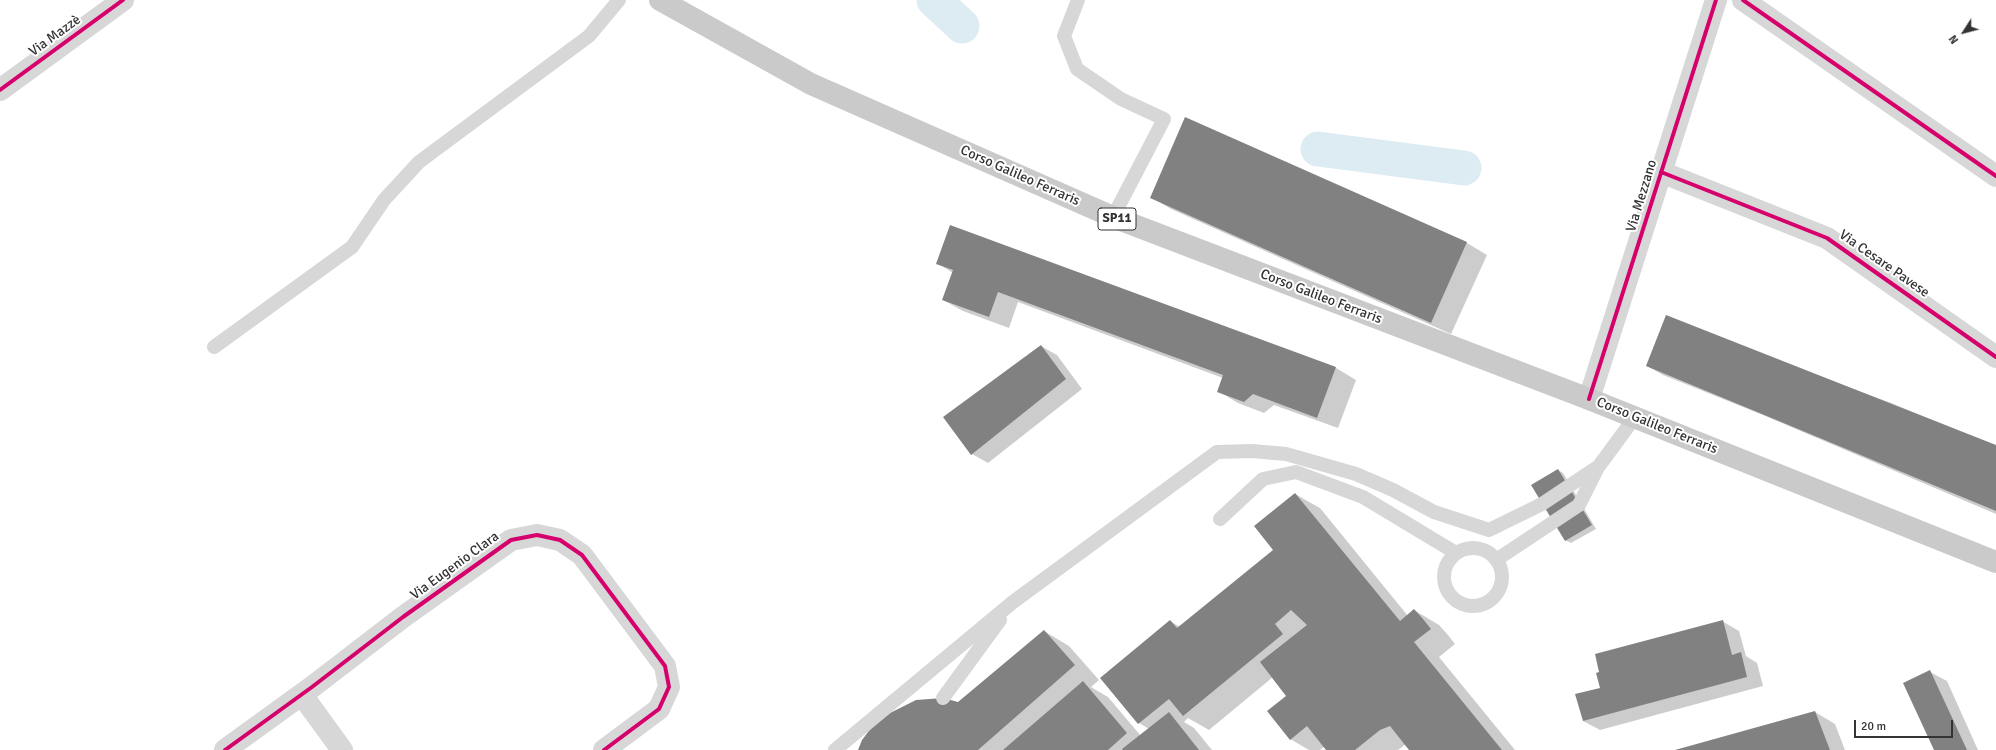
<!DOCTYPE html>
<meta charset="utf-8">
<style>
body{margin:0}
#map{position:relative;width:1996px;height:750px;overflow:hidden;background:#fff;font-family:Signika,sans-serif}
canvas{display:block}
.north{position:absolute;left:1944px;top:12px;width:40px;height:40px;-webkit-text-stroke:3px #fff;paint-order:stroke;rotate:234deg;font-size:11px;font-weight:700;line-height:16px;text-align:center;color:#333}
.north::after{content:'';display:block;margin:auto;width:14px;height:18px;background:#333;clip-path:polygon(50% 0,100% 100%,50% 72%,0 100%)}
.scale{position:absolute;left:1854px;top:720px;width:99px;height:18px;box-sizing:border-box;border:2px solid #333;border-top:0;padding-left:5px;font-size:12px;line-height:14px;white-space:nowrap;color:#333;-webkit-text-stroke:3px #fff;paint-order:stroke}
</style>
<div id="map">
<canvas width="1996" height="750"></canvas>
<div class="north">N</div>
<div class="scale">20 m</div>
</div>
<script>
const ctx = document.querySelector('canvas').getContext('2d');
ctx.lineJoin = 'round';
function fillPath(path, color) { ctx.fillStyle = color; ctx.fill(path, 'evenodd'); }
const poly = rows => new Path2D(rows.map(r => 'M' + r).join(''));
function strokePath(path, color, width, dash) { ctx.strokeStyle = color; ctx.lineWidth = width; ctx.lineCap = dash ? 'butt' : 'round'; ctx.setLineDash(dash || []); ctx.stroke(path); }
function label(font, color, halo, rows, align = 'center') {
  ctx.font = font + ' Signika,sans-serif'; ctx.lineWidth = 4; ctx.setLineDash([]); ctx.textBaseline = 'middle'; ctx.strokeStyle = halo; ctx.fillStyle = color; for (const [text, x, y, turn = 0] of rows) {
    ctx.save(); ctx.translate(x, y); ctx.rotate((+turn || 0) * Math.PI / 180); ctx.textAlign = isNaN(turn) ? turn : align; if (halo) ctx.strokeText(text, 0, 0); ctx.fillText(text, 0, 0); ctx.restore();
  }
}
fillPath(poly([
 [1186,118,1467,243,1487,255,1451,334,1171,209,1151,197],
 [951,226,1336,368,1356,380,1338,428,1274,405,1264,413,1238,403,1218,391,1223,378,1018,302,1009,328,963,311,943,300,953,273,937,263],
 [1041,346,1057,355,1082,389,988,463,972,454],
 [1766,356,1891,403,1996,446,1996,514,1763,415,1663,375,1647,366],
 [1558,470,1563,473,1596,529,1571,543,1565,540],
 [1295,494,1320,508,1408,616,1414,610,1439,625,1448,635,1455,644,1439,657,1515,750,1411,750,1406,744,1398,750,1327,750,1325,746,1320,750,1309,750,1290,739,1288,696,1273,677,1209,730,1188,718,1184,722,1194,728,1212,750,861,750,958,703,1044,631,1069,646,1099,680,1091,687,1108,697,1141,736,1149,729,1139,723,1170,621,1180,627,1275,550],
 [1722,621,1739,631,1746,656,1757,663,1763,686,1600,730,1583,721,1602,688],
 [1930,672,1947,681,1978,750,1935,750],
 [1815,712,1835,724,1845,750,1677,750]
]), '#0003');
strokePath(poly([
 [934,0,962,26],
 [1318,149,1464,168]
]), '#ddebf3', 35);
fillPath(poly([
 [1185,117,1467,242,1431,323,1150,198],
 [950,225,1336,367,1317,418,1253,394,1244,402,1217,392,1223,375,998,292,989,317,942,300,953,270,936,264],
 [1666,315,1996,445,1996,511,1646,366],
 [1041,345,1066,379,971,455,943,417],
 [1558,469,1592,525,1565,541,1531,485],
 [1295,493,1400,621,1414,609,1423,619,1431,629,1414,642,1502,750,1409,750,1390,726,1380,730,1355,750,1326,750,1307,726,1290,740,1267,711,1286,696,1260,662,1307,625,1291,610,1275,624,1283,634,1183,716,1169,699,1138,724,1100,678,1170,620,1177,628,1273,550,1254,526],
 [1723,620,1732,655,1741,652,1747,677,1583,721,1575,694,1600,688,1596,673,1599,672,1595,654],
 [1044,630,1075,665,978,750,858,750,862,740,871,728,890,713,916,700,943,698,958,702],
 [1930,670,1967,750,1934,750,1903,683],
 [1083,681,1127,733,1108,750,1003,750],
 [1815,711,1830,750,1675,750],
 [1169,712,1199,750,1123,750,1122,749]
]), '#818181');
strokePath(poly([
 [1078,0,1064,36,1077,69,1121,99,1164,119,1113,217],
 [214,347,352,247,384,200,419,162,589,36,619,0],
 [1220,519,1263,479,1296,472,1363,497,1456,553],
 '1444 577a29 29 0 1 1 58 0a29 29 0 1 1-58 0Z',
 [1496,560,1579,505,1598,467],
 [943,698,1000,620],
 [835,750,1013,602,1217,452,1252,451,1286,454,1356,474,1393,490,1434,512,1489,530,1542,504,1599,466,1635,417]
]), '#d7d7d7', 14);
strokePath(poly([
 [1743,0,1996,176],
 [0,90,123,0],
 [1661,172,1827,238,1996,357],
 [1589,399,1716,0],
 [302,695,342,750],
 [225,750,312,687,403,617,511,540,537,535,560,540,582,555,665,666,669,687,659,709,604,750]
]), '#d7d7d7', 22);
strokePath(poly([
 [660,0,811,84,1113,217,1589,399,1996,562]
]), '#cacaca', 22);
strokePath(poly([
 [1743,0,1996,176],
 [0,90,123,0],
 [1661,172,1827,238,1996,357],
 [1589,399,1716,0],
 [225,750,312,687,403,617,511,540,537,535,560,540,582,555,665,666,669,687,659,709,604,750]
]), '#d6006c', 4);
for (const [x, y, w] of [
 [1117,219,38]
]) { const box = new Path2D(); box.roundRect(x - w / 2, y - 11, w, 22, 3); ctx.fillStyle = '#fff'; ctx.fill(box); strokePath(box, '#333', 1); }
label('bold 13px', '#333', null, [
 ["SP11",1117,219]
]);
label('14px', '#333', '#fff', [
 ["Via Mazzè",55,36,-36],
 ["Corso Galileo Ferraris",1020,176,24],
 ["Via Mezzano",1642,196,-73],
 ["Via Cesare Pavese",1884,264,35],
 ["Corso Galileo Ferraris",1321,297,21],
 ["Corso Galileo Ferraris",1657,426,22],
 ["Via Eugenio Clara",455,566,-36]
]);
</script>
